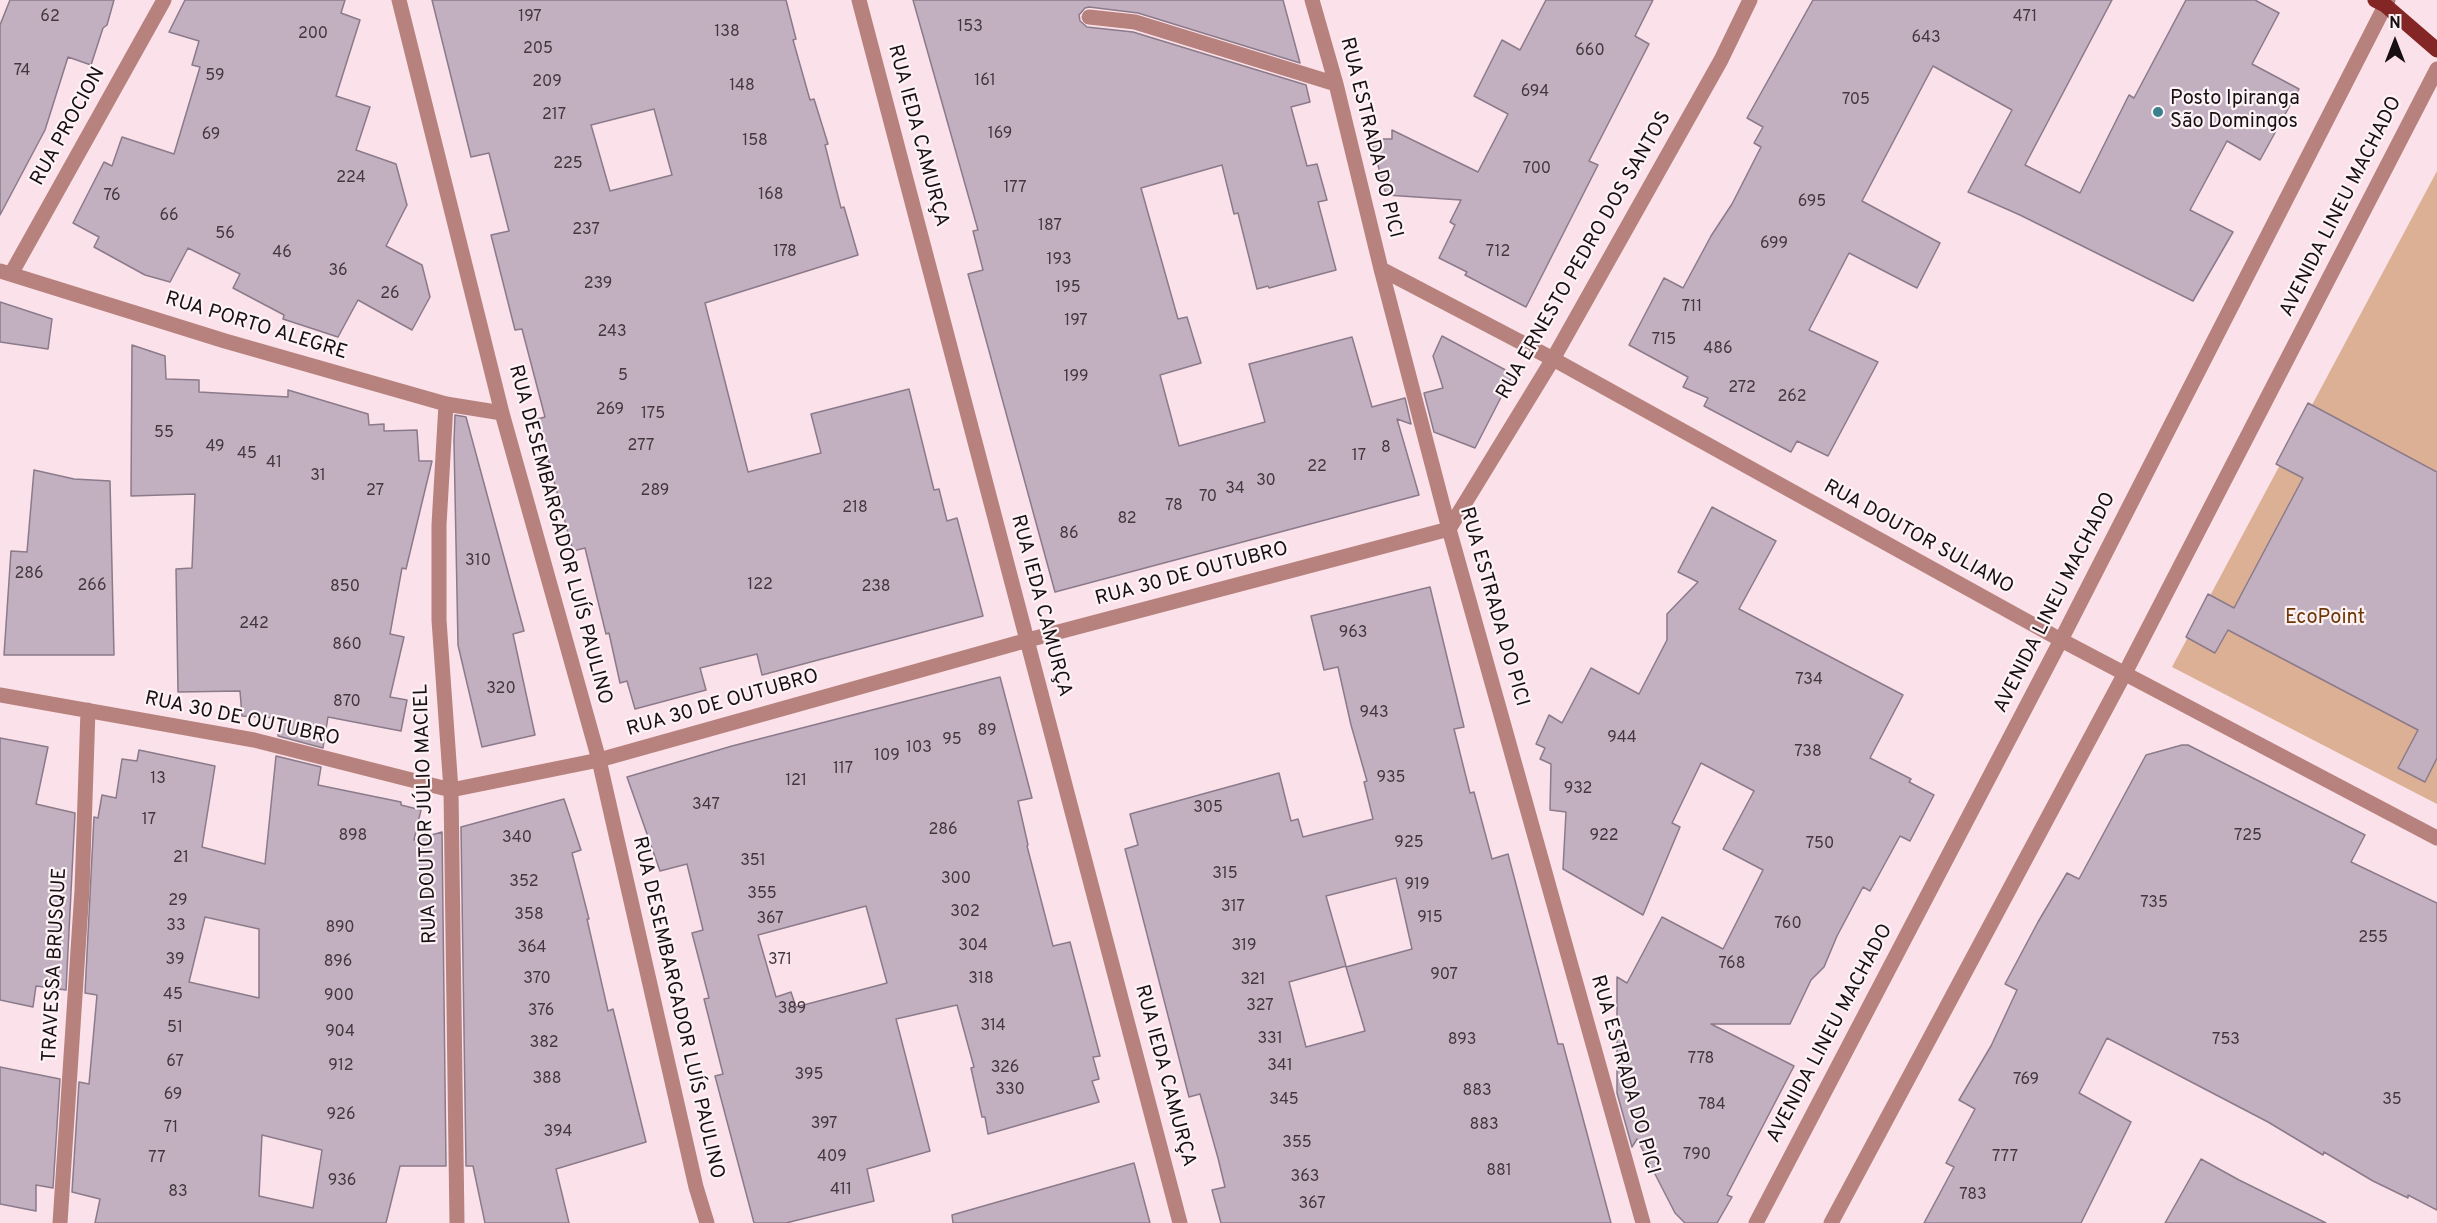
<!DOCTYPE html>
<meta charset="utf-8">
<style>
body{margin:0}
#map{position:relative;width:2437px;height:1223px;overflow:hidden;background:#fbe1e9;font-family:Overpass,sans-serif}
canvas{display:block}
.north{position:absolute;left:2365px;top:12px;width:60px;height:60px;-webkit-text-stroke:4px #fdf3f6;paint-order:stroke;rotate:0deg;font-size:16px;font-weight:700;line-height:24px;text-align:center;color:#170f12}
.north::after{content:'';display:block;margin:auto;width:21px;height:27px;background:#170f12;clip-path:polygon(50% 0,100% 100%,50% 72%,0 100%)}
</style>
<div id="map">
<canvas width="2437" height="1223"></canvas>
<div class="north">N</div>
</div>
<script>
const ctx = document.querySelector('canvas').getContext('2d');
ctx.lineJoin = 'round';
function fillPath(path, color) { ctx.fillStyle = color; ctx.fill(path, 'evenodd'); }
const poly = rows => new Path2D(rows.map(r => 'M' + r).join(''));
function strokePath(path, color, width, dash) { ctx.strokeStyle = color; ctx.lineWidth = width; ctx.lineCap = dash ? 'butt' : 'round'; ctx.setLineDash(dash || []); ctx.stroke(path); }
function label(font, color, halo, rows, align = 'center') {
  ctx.font = font + ' Overpass,sans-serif'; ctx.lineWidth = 4.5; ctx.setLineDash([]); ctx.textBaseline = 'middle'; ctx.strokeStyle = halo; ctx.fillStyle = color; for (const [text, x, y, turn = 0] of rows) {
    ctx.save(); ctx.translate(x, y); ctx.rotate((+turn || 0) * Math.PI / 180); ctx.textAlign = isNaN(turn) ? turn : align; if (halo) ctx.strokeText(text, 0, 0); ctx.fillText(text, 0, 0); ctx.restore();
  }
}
fillPath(poly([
 [2437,171,2437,804,2172,667]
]), '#dbb094');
const building = poly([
 [10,0,114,0,107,25,103,28,91,65,68,57,45,130,0,215,0,25,10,0],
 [185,0,345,0,341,13,360,20,336,96,370,107,356,150,396,164,407,205,386,246,422,265,430,297,412,330,358,300,338,337,283,319,284,315,233,288,240,274,188,248,170,282,145,275,94,247,99,237,73,223,104,162,112,166,122,137,174,154,200,67,192,65,199,41,169,32,185,0],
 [432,0,786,0,796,39,793,40,810,100,814,99,828,144,825,145,841,208,844,207,858,255,705,303,748,472,821,453,811,414,909,389,934,490,939,489,947,521,957,518,983,616,762,675,757,654,700,668,706,690,635,709,627,681,620,683,609,633,606,634,585,548,573,551,537,419,545,417,522,329,515,330,491,235,509,231,489,153,471,157,432,0],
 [654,109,672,175,610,191,591,125,654,109],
 [913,0,1283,0,1300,63,1138,13,1089,7,1085,8,1079,15,1080,21,1087,27,1133,32,1306,85,1310,102,1291,107,1307,166,1317,164,1327,200,1318,202,1336,270,1269,288,1268,286,1257,289,1238,213,1234,214,1222,165,1141,188,1178,319,1187,317,1201,363,1160,375,1179,446,1265,422,1249,364,1352,337,1372,407,1405,398,1411,424,1397,419,1419,495,1055,592,968,274,983,270,973,231,978,230,913,0],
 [1546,0,1653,0,1635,36,1649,44,1589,161,1598,165,1526,307,1465,275,1467,272,1439,258,1455,225,1450,222,1461,200,1386,195,1371,139,1392,139,1392,130,1478,172,1508,114,1474,96,1502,40,1520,50,1546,0],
 [1813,0,2112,0,2025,165,2080,193,2129,95,2134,98,2186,0,2255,0,2279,13,2252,64,2299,89,2260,160,2227,141,2190,210,2233,232,2193,301,2020,215,1968,192,2012,110,1933,66,1862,201,1940,243,1917,288,1849,253,1809,330,1878,362,1828,456,1797,441,1791,452,1704,406,1708,398,1683,387,1688,377,1629,345,1664,278,1683,288,1711,236,1732,204,1761,147,1754,143,1763,127,1747,118,1813,0],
 [0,302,52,319,48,349,0,342,0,302],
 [1442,336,1513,374,1475,448,1434,432,1424,393,1443,388,1433,356,1442,336],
 [132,345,165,356,166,379,199,380,199,392,288,397,288,390,368,414,369,425,384,424,384,431,417,430,419,461,432,461,406,569,402,568,390,634,404,637,390,697,407,700,401,731,328,717,323,748,278,736,279,718,242,716,240,691,178,692,176,569,192,568,195,494,131,496,132,345],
 [2308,403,2437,472,2437,758,2425,782,2398,768,2418,730,2228,630,2215,653,2186,637,2208,594,2234,608,2303,478,2276,464,2308,403],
 [455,415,466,417,524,631,513,634,535,735,482,747,458,645,454,441,455,415],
 [34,470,74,479,110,481,114,655,4,655,11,551,27,552,34,470],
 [1712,507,1776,541,1739,609,1903,695,1870,758,1911,779,1909,782,1934,795,1910,841,1900,836,1870,891,1863,887,1837,936,1824,967,1811,980,1790,1024,1711,1024,1794,1066,1727,1195,1732,1197,1717,1223,1685,1223,1675,1213,1637,1139,1632,1147,1617,1093,1617,977,1627,983,1662,917,1723,949,1763,870,1723,849,1754,791,1701,763,1672,823,1680,827,1643,915,1563,869,1566,812,1550,810,1551,764,1540,759,1545,748,1536,744,1549,715,1562,723,1591,668,1639,694,1667,640,1667,614,1698,582,1678,572,1712,507],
 [1430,587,1464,727,1454,729,1470,793,1474,792,1492,859,1508,854,1558,1044,1563,1044,1611,1223,1221,1223,1212,1190,1225,1187,1218,1158,1200,1094,1189,1097,1125,849,1138,845,1130,814,1279,773,1291,821,1298,819,1303,837,1373,819,1364,782,1367,781,1351,725,1338,667,1324,670,1311,616,1430,587],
 [1396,878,1412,949,1346,967,1365,1031,1306,1047,1289,982,1346,966,1326,896,1396,878],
 [1000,677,1032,798,1018,801,1028,845,1027,846,1053,946,1070,942,1100,1056,1093,1057,1099,1079,1092,1081,1099,1102,988,1134,985,1117,982,1117,971,1068,974,1067,957,1005,896,1019,930,1151,867,1169,874,1201,786,1223,754,1223,715,1076,723,1074,704,999,709,998,692,933,703,930,687,864,660,871,627,777,732,746,1000,677],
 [866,906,887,983,796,1007,791,992,776,997,758,935,866,906],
 [0,738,48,747,36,804,75,813,66,990,36,986,33,1007,0,1000,0,738],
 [2182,745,2188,745,2365,835,2351,862,2437,903,2437,1210,2408,1195,2408,1198,2373,1181,2324,1152,2323,1155,2268,1122,2107,1038,2079,1093,2131,1122,2081,1223,1924,1223,1954,1167,1946,1163,1975,1109,1959,1100,1991,1046,2017,990,2005,984,2038,922,2067,873,2079,879,2146,755,2182,745],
 [139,750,215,766,202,847,265,864,276,756,321,767,318,785,401,802,401,805,421,810,414,840,442,832,446,1166,400,1166,386,1223,95,1223,100,1199,72,1192,79,1082,89,1084,97,995,85,993,94,817,98,818,102,795,116,798,122,759,137,761,139,750],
 [205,917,259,929,259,998,189,982,205,917],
 [262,1135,322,1150,313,1208,259,1196,262,1135],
 [564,799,581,850,572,853,589,919,587,919,608,1011,613,1009,646,1142,556,1169,569,1223,485,1223,473,1166,466,1166,461,827,564,799],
 [0,1067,60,1079,53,1188,36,1185,36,1211,0,1204,0,1067],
 [2201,1159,2239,1180,2326,1223,2165,1223,2201,1159],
 [1134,1163,1150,1223,953,1223,952,1215,1134,1163]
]);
fillPath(building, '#c2b0c1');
strokePath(building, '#8b7a8a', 1.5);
strokePath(poly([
 [399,0,502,413,599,760,696,1187,707,1223],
 [859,0,1180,1223],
 [1312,0,1336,84,1381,269,1449,529,1643,1223],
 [1089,17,1135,22,1336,84],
 [1381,269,1553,359,2061,640,2437,838],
 [0,271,225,341,446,404,502,413],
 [11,274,164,0],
 [446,404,439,525,439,620,451,790,457,1223],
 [1449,529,1553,359,1721,60,1750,0],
 [0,695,254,740,451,790,599,760,1028,640,1449,529],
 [60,1223,82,890,88,710],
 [1756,1223,2061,640,2388,0],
 [1831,1223,2125,673,2437,69]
]), '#b7827d', 15);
strokePath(poly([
 [2375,0,2385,5,2437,50]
]), '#832625', 15);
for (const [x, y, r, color] of [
 [2158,112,6,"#3b808d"]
]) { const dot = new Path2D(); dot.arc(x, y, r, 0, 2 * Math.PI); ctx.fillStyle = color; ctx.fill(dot); strokePath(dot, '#fdf3f6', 2); }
label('16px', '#42373e', null, [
 ["62",50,18],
 ["197",530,18],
 ["471",2025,18],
 ["153",970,28],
 ["138",727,33],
 ["200",313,35],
 ["643",1926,39],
 ["205",538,50],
 ["660",1590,52],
 ["74",22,72],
 ["59",215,77],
 ["161",985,82],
 ["209",547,83],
 ["148",742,87],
 ["694",1535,93],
 ["705",1856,101],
 ["217",554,116],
 ["169",1000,135],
 ["69",211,136],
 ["158",755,142],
 ["225",568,165],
 ["700",1537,170],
 ["224",351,179],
 ["177",1015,189],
 ["168",771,196],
 ["76",112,197],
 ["695",1812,203],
 ["66",169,217],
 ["187",1050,227],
 ["237",586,231],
 ["56",225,235],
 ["699",1774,245],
 ["178",785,253],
 ["712",1498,253],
 ["46",282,254],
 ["193",1059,261],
 ["36",338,272],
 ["239",598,285],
 ["195",1068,289],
 ["26",390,295],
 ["711",1692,308],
 ["197",1076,322],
 ["243",612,333],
 ["715",1664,341],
 ["486",1718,350],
 ["5",623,377],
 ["199",1076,378],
 ["272",1742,389],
 ["262",1792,398],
 ["269",610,411],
 ["175",653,415],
 ["55",164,434],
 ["277",641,447],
 ["49",215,448],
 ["8",1386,449],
 ["45",247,455],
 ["17",1359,457],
 ["41",274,464],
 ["22",1317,468],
 ["31",318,477],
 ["30",1266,482],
 ["34",1235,490],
 ["27",375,492],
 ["289",655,492],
 ["70",1208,498],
 ["78",1174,507],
 ["218",855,509],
 ["82",1127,520],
 ["86",1069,535],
 ["310",478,562],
 ["286",29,575],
 ["122",760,586],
 ["266",92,587],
 ["850",345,588],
 ["238",876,588],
 ["242",254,625],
 ["963",1353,634],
 ["860",347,646],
 ["734",1809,681],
 ["320",501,690],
 ["870",347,703],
 ["943",1374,714],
 ["89",987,732],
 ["944",1622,739],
 ["95",952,741],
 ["103",919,749],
 ["738",1808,753],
 ["109",887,757],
 ["117",843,770],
 ["935",1391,779],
 ["13",158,780],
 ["121",796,782],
 ["932",1578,790],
 ["347",706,806],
 ["305",1208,809],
 ["17",149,821],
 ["286",943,831],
 ["898",353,837],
 ["922",1604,837],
 ["725",2248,837],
 ["340",517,839],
 ["925",1409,844],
 ["750",1820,845],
 ["21",181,859],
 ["351",753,862],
 ["315",1225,875],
 ["300",956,880],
 ["352",524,883],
 ["919",1417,886],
 ["355",762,895],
 ["29",178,902],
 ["735",2154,904],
 ["317",1233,908],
 ["302",965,913],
 ["358",529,916],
 ["915",1430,919],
 ["367",770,920],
 ["760",1788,925],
 ["33",176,927],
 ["890",340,929],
 ["255",2373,939],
 ["304",973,947],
 ["319",1244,947],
 ["364",532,949],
 ["39",175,961],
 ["371",780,961],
 ["896",338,963],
 ["768",1732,965],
 ["907",1444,976],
 ["370",537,980],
 ["318",981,980],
 ["321",1253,981],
 ["45",173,996],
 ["900",339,997],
 ["327",1260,1007],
 ["389",792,1010],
 ["376",541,1012],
 ["314",993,1027],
 ["51",175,1029],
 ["904",340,1033],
 ["331",1270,1040],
 ["893",1462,1041],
 ["753",2226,1041],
 ["382",544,1044],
 ["778",1701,1060],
 ["67",175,1063],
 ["912",341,1067],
 ["341",1280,1067],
 ["326",1005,1069],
 ["395",809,1076],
 ["388",547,1080],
 ["769",2026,1081],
 ["330",1010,1091],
 ["883",1477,1092],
 ["69",173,1096],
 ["345",1284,1101],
 ["35",2392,1101],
 ["784",1712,1106],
 ["926",341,1116],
 ["397",824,1125],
 ["883",1484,1126],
 ["71",171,1129],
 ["394",558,1133],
 ["355",1297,1144],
 ["790",1697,1156],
 ["409",832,1158],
 ["777",2005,1158],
 ["77",157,1159],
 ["881",1499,1172],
 ["363",1305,1178],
 ["936",342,1182],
 ["411",841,1191],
 ["83",178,1193],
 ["783",1973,1196],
 ["367",1312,1205]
]);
label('20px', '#170f12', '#fdf3f6', [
 ["Posto Ipiranga",2170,100],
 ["São Domingos",2170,123]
], 'left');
label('20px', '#170f12', '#fdf3f6', [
 ["RUA PROCION",69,127,-61],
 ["RUA IEDA CAMURÇA",917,136,75],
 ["RUA ESTRADA DO PICI",1370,138,76],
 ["AVENIDA LINEU MACHADO",2342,207,-63],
 ["RUA ERNESTO PEDRO DOS SANTOS",1585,256,-60],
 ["RUA PORTO ALEGRE",256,327,17],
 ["RUA DESEMBARGADOR LUÍS PAULINO",559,535,75],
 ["RUA DOUTOR SULIANO",1918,538,29],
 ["RUA 30 DE OUTUBRO",1192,575,-15],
 ["AVENIDA LINEU MACHADO",2056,603,-63],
 ["RUA IEDA CAMURÇA",1040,606,75],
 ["RUA ESTRADA DO PICI",1493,607,74],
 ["RUA 30 DE OUTUBRO",723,704,-16],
 ["RUA 30 DE OUTUBRO",242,720,12],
 ["RUA DOUTOR JÚLIO MACIEL",427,814,-92],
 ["TRAVESSA BRUSQUE",56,965,-87],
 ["RUA DESEMBARGADOR LUÍS PAULINO",677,1008,77],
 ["AVENIDA LINEU MACHADO",1831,1034,-62],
 ["RUA ESTRADA DO PICI",1624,1075,74],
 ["RUA IEDA CAMURÇA",1164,1076,75]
]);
label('20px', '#6d3605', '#fdf3f6', [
 ["EcoPoint",2325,619]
]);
</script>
